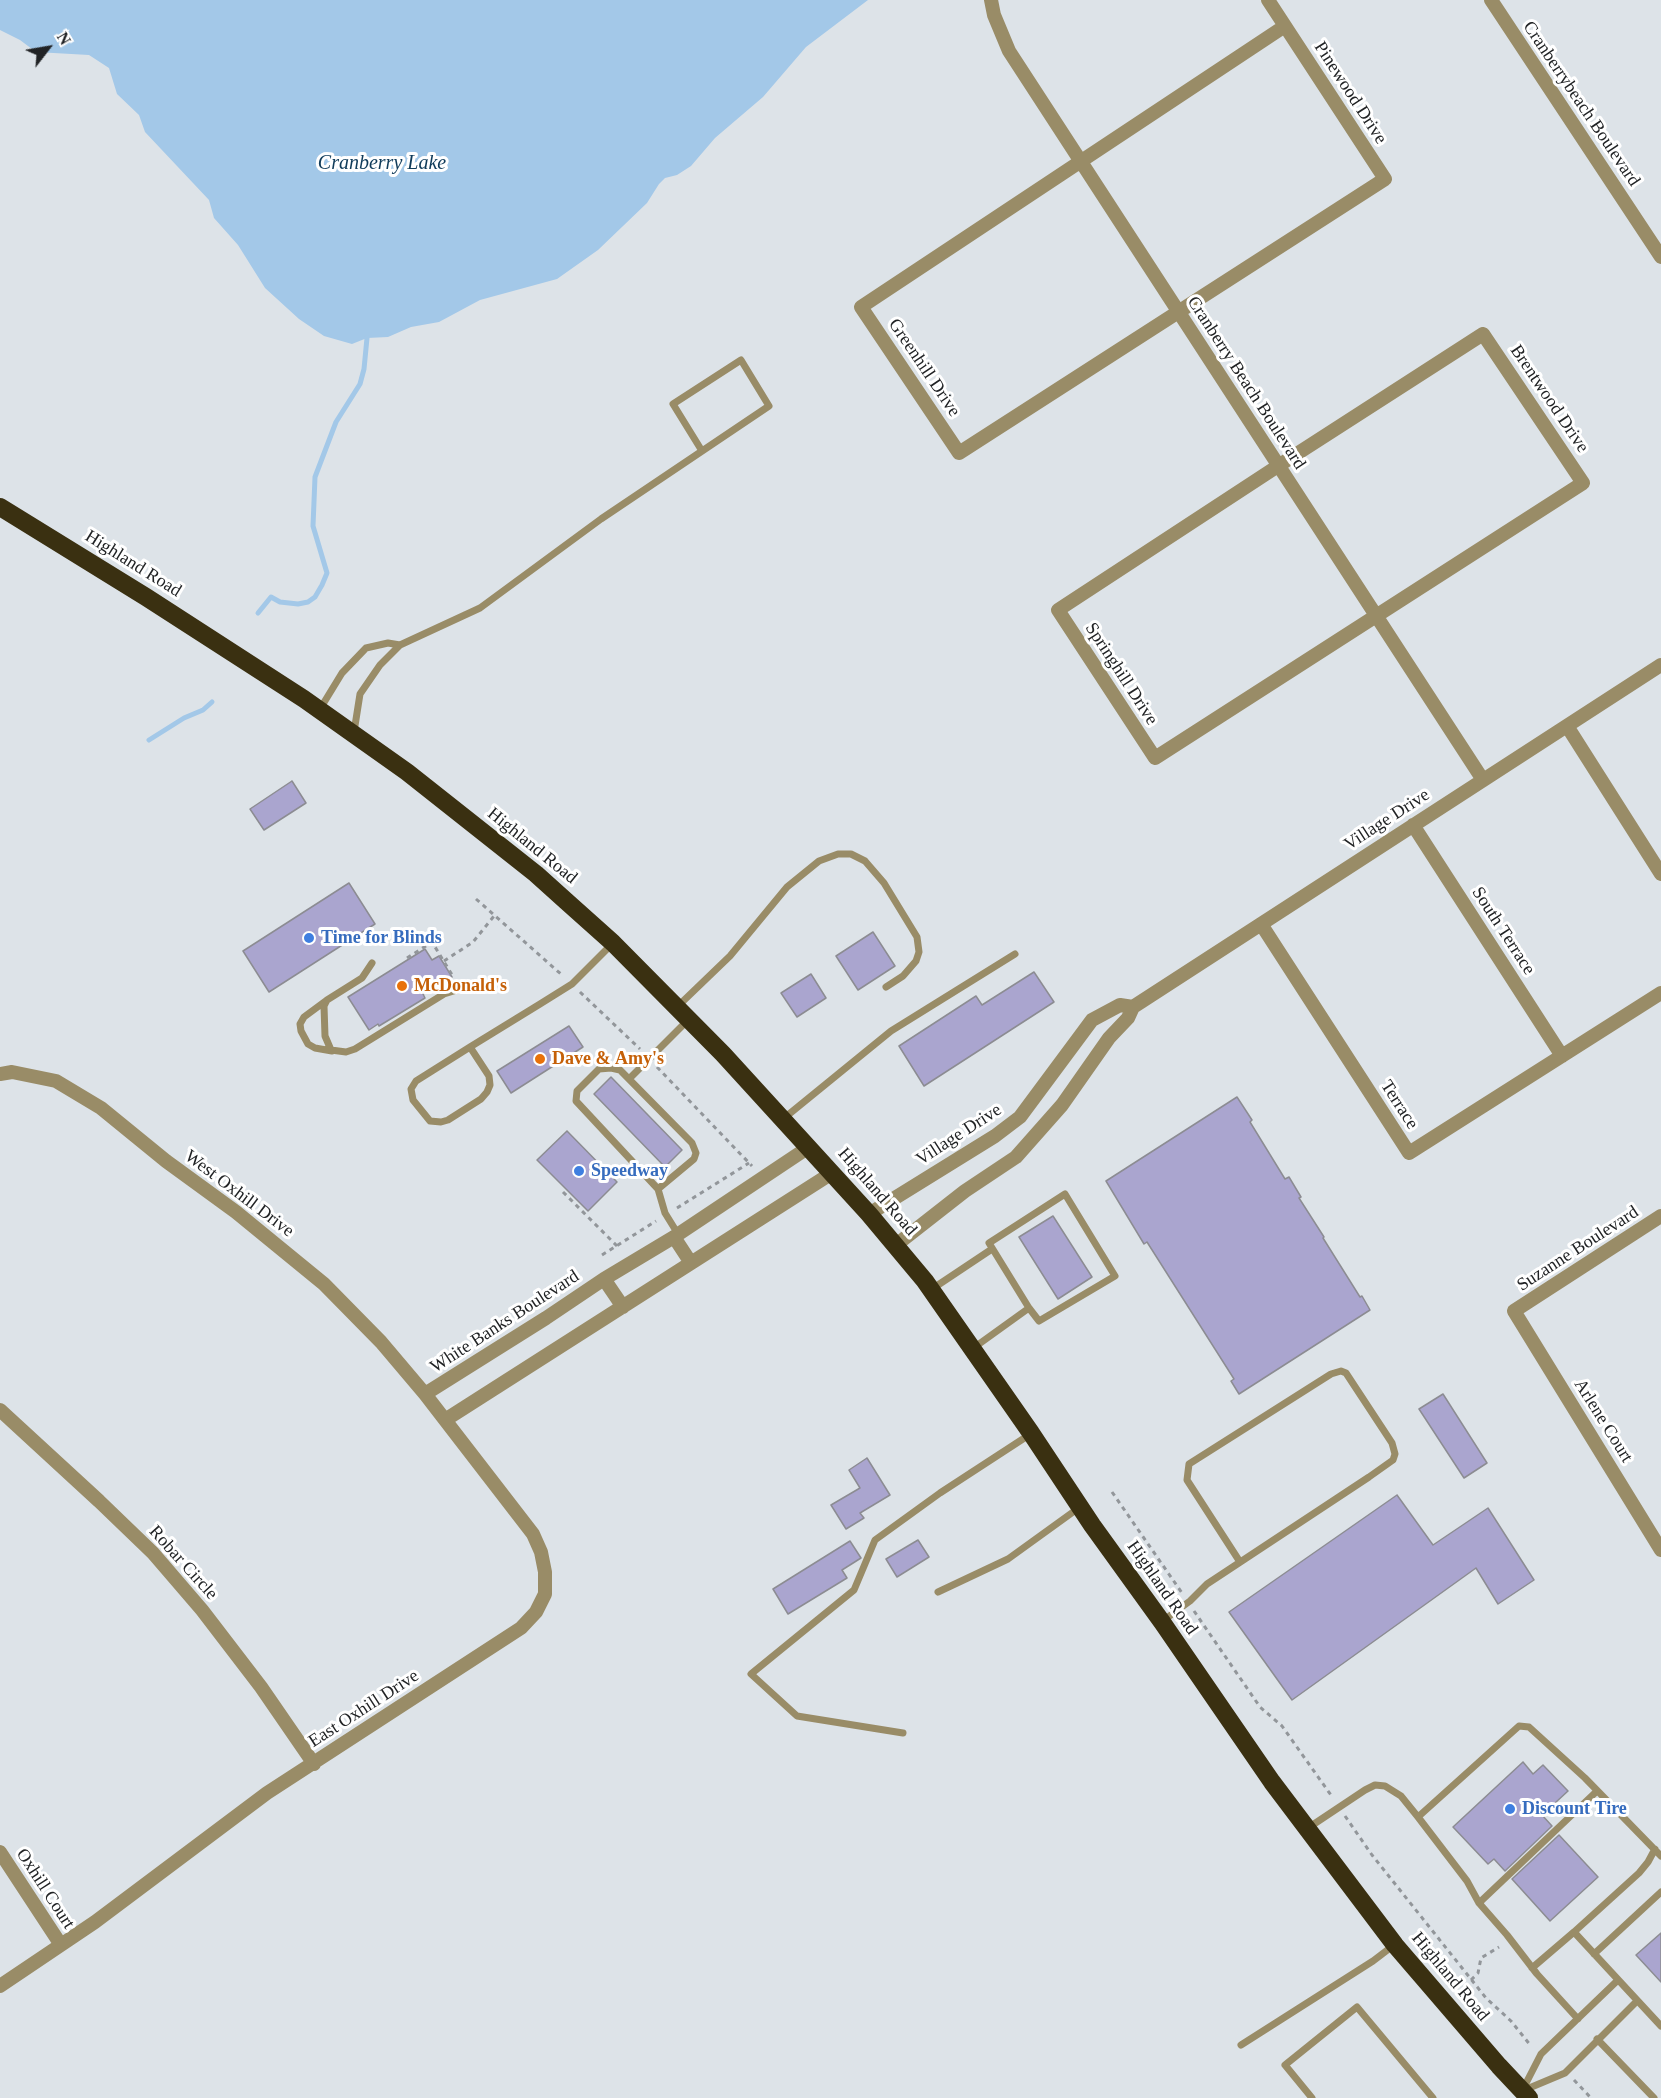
<!DOCTYPE html>
<style>
body{margin:0}
#map{position:relative;width:1661px;height:2098px;overflow:hidden;background:#dde3e8;font-family:"Times New Roman",serif}
canvas{display:block}
.north{position:absolute;left:18px;top:18px;width:60px;height:60px;-webkit-text-stroke:4px #fff;paint-order:stroke;rotate:59deg;font-size:16px;font-weight:700;line-height:24px;text-align:center;color:#212325}
.north::after{content:'';display:block;margin:auto;width:21px;height:27px;background:#212325;clip-path:polygon(50% 0,100% 100%,50% 72%,0 100%)}
</style>
<div id="map">
<canvas width="1661" height="2098"></canvas>
<div class="north">N</div>
</div>
<script>
const ctx = document.querySelector('canvas').getContext('2d');
ctx.lineJoin = 'round';
function fillPath(path, color) { ctx.fillStyle = color; ctx.fill(path, 'evenodd'); }
const poly = rows => new Path2D(rows.map(r => 'M' + r).join(''));
function strokePath(path, color, width, dash) { ctx.strokeStyle = color; ctx.lineWidth = width; ctx.lineCap = dash ? 'butt' : 'round'; ctx.setLineDash(dash || []); ctx.stroke(path); }
function label(font, color, halo, rows, align = 'center') {
  ctx.font = font + ' "Times New Roman",serif'; ctx.lineWidth = 6; ctx.setLineDash([]); ctx.textBaseline = 'middle'; ctx.strokeStyle = halo; ctx.fillStyle = color; for (const [text, x, y, turn = 0] of rows) {
    ctx.save(); ctx.translate(x, y); ctx.rotate((+turn || 0) * Math.PI / 180); ctx.textAlign = isNaN(turn) ? turn : align; if (halo) ctx.strokeText(text, 0, 0); ctx.fillText(text, 0, 0); ctx.restore();
  }
}
fillPath(poly([
 [0,0,868,0,806,47,763,97,715,138,691,166,677,175,665,178,659,184,647,203,598,250,557,279,480,300,439,322,411,327,388,337,367,338,352,344,324,336,299,319,265,288,238,245,214,218,209,200,145,132,139,115,117,94,109,68,89,55,36,52,20,40,0,30]
]), '#a3c8e8');
strokePath(poly([
 [258,613,271,597,280,602,298,604,308,602,315,597,322,585,327,573,313,526,315,477,336,422,360,384,364,369,367,338],
 [149,740,184,718,203,710,212,702]
]), '#a3c8e8', 5);
const building = poly([
 [292,781,306,803,264,830,250,809,292,781],
 [349,883,375,924,269,992,243,951,349,883],
 [873,932,895,966,858,990,836,956,873,932],
 [425,949,432,960,439,956,452,977,423,994,425,998,379,1026,378,1024,369,1030,348,997,425,949],
 [1034,972,1054,1002,924,1086,899,1046,976,996,982,1005,1034,972],
 [811,974,826,998,797,1017,781,993,811,974],
 [569,1026,583,1047,511,1093,497,1071,569,1026],
 [611,1077,682,1150,665,1167,594,1094,611,1077],
 [1237,1097,1252,1120,1250,1122,1285,1179,1289,1177,1301,1197,1299,1198,1324,1237,1323,1238,1360,1297,1362,1296,1370,1310,1239,1394,1231,1381,1234,1379,1147,1242,1144,1244,1106,1181,1237,1097],
 [567,1131,617,1182,588,1211,537,1160,567,1131],
 [1053,1216,1092,1277,1058,1299,1019,1237,1053,1216],
 [1443,1394,1487,1463,1464,1478,1419,1409,1443,1394],
 [867,1458,890,1495,860,1513,864,1518,846,1529,831,1505,860,1488,849,1470,867,1458],
 [1397,1495,1433,1545,1488,1508,1534,1580,1498,1604,1476,1568,1292,1700,1229,1612,1397,1495],
 [918,1540,929,1557,897,1577,886,1559,918,1540],
 [850,1541,861,1558,842,1570,847,1578,788,1614,773,1589,850,1541],
 [1523,1762,1533,1774,1543,1765,1568,1791,1542,1815,1552,1826,1505,1871,1494,1859,1488,1864,1453,1827,1523,1762],
 [1559,1835,1598,1877,1550,1921,1512,1879,1559,1835],
 [1661,1933,1661,1982,1636,1955,1661,1933]
]);
fillPath(building, '#aaa5cf');
strokePath(building, '#8c8c92', 1.5);
strokePath(poly([
 [476,899,562,975],
 [407,958,432,942,454,978],
 [444,961,473,942,494,916],
 [580,992,640,1049],
 [657,1067,752,1166],
 [563,1192,617,1246],
 [677,1208,749,1163],
 [602,1255,656,1221],
 [1112,1492,1182,1593],
 [1194,1611,1260,1707,1282,1726,1333,1798],
 [1345,1816,1372,1855,1486,1998,1511,2021,1531,2046],
 [1471,1980,1478,1973,1481,1958,1499,1947],
 [1574,2080,1591,2098]
]), '#92969a', 3, [4.5, 4.5]);
strokePath(poly([
 [320,709,342,673,366,648,388,643,400,645],
 [354,732,360,694,380,665,400,645,480,608,601,519,769,406,741,360,673,404,702,451],
 [372,963,362,978,327,1000,324,1006,325,1036,331,1050,346,1052,355,1049,444,994,470,986],
 [327,1000,304,1017,300,1024,301,1031,308,1044,315,1048,332,1051],
 [677,1007,730,956,787,887,819,861,838,854,851,854,865,861,884,883,917,937,919,952,916,961,903,976,886,987],
 [470,1047,489,1076,490,1085,487,1092,481,1099,448,1120,441,1122,430,1121,413,1100,411,1089,416,1081,470,1047,540,1004,572,984,613,943],
 [629,1079,687,1021],
 [783,1119,891,1031,1015,954],
 [658,1189,694,1159,696,1153,692,1143,620,1070,611,1068,599,1069,577,1091,576,1101,658,1189,665,1213,678,1234],
 [932,1289,992,1249],
 [972,1349,1029,1308,989,1243,1065,1194,1115,1276,1039,1321,1029,1308],
 [938,1592,1008,1559,1080,1507],
 [1164,1620,1190,1601,1207,1584,1369,1477,1393,1460,1395,1454,1392,1443,1346,1373,1341,1371,1331,1374,1189,1464,1187,1480,1240,1562],
 [903,1733,797,1716,751,1674,854,1590,875,1540,940,1493,1029,1435],
 [1308,1828,1365,1790,1375,1785,1385,1786,1401,1796,1418,1817],
 [1479,1903,1597,1791],
 [1574,1932,1639,1873,1648,1862,1655,1849],
 [1594,1954,1661,1892],
 [1532,1968,1574,1932,1661,2026],
 [1618,1980,1541,2054,1522,2091,1565,2073,1637,2001],
 [1578,2019,1537,1974,1507,1935,1479,1903,1467,1881,1418,1817,1519,1726,1529,1727,1585,1778,1661,1856],
 [1597,2039,1654,2098],
 [1241,2045,1373,1961,1394,1945],
 [1312,2098,1285,2065,1357,2007,1433,2098]
]), '#998c67', 7);
strokePath(poly([
 [991,0,994,15,1009,51,1483,780],
 [1268,0,1385,179,959,453,861,307,1285,26],
 [1491,0,1661,257],
 [1483,334,1583,483,1155,758,1058,610,1278,466,1483,334],
 [1567,726,1661,874],
 [1413,825,1562,1056],
 [1261,924,1409,1153,1661,993],
 [0,1074,12,1072,56,1081,101,1108,166,1161,236,1212,324,1284,381,1342,425,1394,533,1534,541,1552,545,1572,545,1594,536,1612,521,1628,267,1793,95,1922,0,1986],
 [869,1214,995,1136,1020,1117,1092,1020,1120,1005,1133,1007],
 [1661,1216,1514,1311,1661,1550],
 [674,1237,691,1263],
 [896,1245,965,1191,1016,1157,1062,1105,1109,1038,1128,1018,1133,1007,1661,665],
 [604,1279,623,1307],
 [425,1394,546,1318,604,1279,674,1237,809,1147],
 [0,1410,99,1501,153,1553,202,1610,261,1687,314,1764],
 [445,1420,832,1173],
 [0,1852,61,1945]
]), '#998c67', 14);
strokePath(poly([
 [0,507,146,597,304,699,407,772,536,874,566,901,613,943,723,1054,869,1214,925,1281,1031,1433,1092,1525,1162,1622,1272,1782,1395,1945,1499,2066,1529,2098]
]), '#3a3011', 18);
for (const [x, y, r, color] of [
 [309,938,6,"#3f7fe0"],
 [402,986,6,"#e8710a"],
 [540,1059,6,"#e8710a"],
 [579,1171,6,"#3f7fe0"],
 [1510,1809,6,"#3f7fe0"]
]) { const dot = new Path2D(); dot.arc(x, y, r, 0, 2 * Math.PI); ctx.fillStyle = color; ctx.fill(dot); strokePath(dot, '#fff', 2); }
label('18px', '#212325', '#fff', [
 ["Pinewood Drive",1350,93,57],
 ["Cranberrybeach Boulevard",1581,104,56],
 ["Greenhill Drive",924,368,56],
 ["Cranberry Beach Boulevard",1246,383,57],
 ["Brentwood Drive",1549,399,56],
 ["Highland Road",133,564,32],
 ["Springhill Drive",1121,674,57],
 ["Village Drive",1387,820,-33],
 ["Highland Road",532,846,39],
 ["South Terrace",1503,931,57],
 ["Terrace",1399,1105,57],
 ["Village Drive",959,1135,-33],
 ["Highland Road",877,1192,49],
 ["West Oxhill Drive",239,1194,37],
 ["Suzanne Boulevard",1578,1249,-33],
 ["White Banks Boulevard",505,1322,-33],
 ["Arlene Court",1603,1421,58],
 ["Robar Circle",183,1563,48],
 ["Highland Road",1162,1588,55],
 ["East Oxhill Drive",364,1709,-33],
 ["Oxhill Court",45,1889,57],
 ["Highland Road",1450,1977,50]
]);
label('bold 18px', '#366cbe', '#fff', [
 ["Time for Blinds",321,938],
 ["Speedway",591,1171],
 ["Discount Tire",1522,1809]
], 'left');
label('bold 18px', '#c56008', '#fff', [
 ["McDonald's",414,986],
 ["Dave & Amy's",552,1059]
], 'left');
label('italic 20px', '#0f3b5a', '#fff', [
 ["Cranberry Lake",382,164]
]);
</script>
